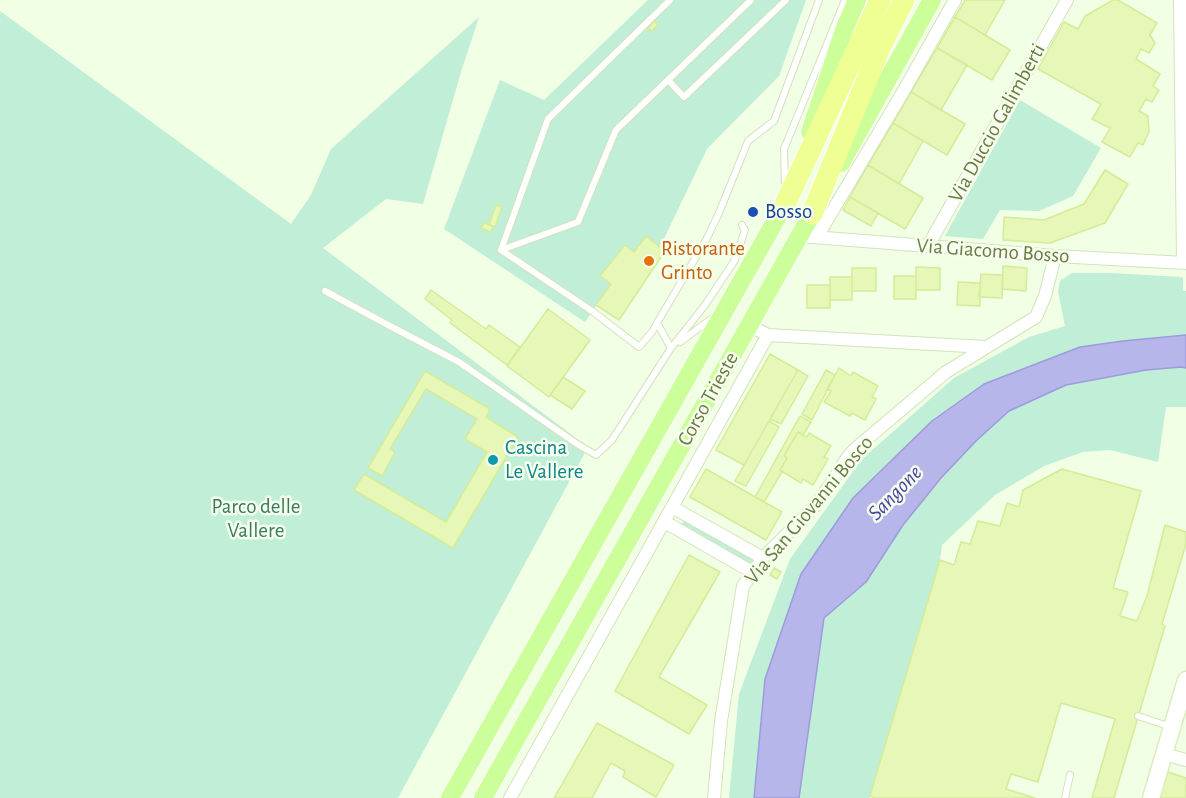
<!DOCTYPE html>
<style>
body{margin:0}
canvas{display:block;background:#f1ffe4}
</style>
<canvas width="1186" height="798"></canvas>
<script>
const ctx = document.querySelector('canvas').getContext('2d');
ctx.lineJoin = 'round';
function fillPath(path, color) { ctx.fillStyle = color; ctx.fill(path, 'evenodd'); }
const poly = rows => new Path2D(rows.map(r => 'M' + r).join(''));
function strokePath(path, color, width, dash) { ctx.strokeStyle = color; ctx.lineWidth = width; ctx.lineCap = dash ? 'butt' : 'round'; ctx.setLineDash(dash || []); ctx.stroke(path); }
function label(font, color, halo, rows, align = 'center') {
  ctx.font = font + ' "Alegreya Sans",sans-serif'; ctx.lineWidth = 5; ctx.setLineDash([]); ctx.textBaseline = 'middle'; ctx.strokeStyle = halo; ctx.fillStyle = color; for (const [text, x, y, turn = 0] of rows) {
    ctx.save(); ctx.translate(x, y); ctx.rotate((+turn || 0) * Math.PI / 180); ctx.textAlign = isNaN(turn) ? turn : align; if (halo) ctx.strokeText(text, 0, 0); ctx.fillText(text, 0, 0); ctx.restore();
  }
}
fillPath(poly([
 [648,0,806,0,779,76,707,149,660,247,646,236,634,252,624,245,601,276,611,284,585,322,444,229,500,80,544,100],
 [0,11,291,224,311,195,331,149,479,17,461,72,423,204,386,199,323,248,588,447,398,798,0,798],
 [1020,100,1101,148,1073,196,1039,211,1000,210,983,239,945,236],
 [1072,273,1109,273,1183,277,1183,291,1186,291,1186,335,1123,341,1080,347,801,574,765,679,754,798,729,798,739,694,790,559,862,459,954,378,1029,337,1065,326,1058,291,1060,281],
 [1181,367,1186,368,1186,407,1166,407,1158,462,1110,450,1083,452,1044,466,995,495,942,545,940,560,870,798,799,798,824,618,866,582,903,525,941,478,976,441,1009,411,1066,385,1146,370],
 [685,520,754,559,754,562,750,565,682,525,682,523]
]), '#c0eed6');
const water = poly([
 [1186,335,1186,368,1181,367,1146,370,1066,385,1009,411,976,441,941,478,903,525,866,582,824,618,799,798,754,798,765,679,801,574,853,498,932,421,984,384,1080,347,1123,341,1186,335]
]);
fillPath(water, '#b7b6eb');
strokePath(water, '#9d9bde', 1.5);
const building = poly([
 [965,0,1005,0,985,35,955,17,965,0],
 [1113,0,1118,0,1157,23,1150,35,1155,43,1149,53,1141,49,1136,59,1160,74,1153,86,1159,90,1152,102,1146,99,1139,111,1148,116,1149,132,1143,145,1138,143,1130,157,1102,142,1110,128,1092,119,1101,104,1038,69,1064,22,1078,29,1085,16,1113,0],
 [955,17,1010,50,992,80,937,48,955,17],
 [654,21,658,25,652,31,648,28,654,21],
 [937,48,967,65,941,110,911,92,937,48],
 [911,92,965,124,947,155,893,123,911,92],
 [893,123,923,141,899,184,868,165,893,123],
 [868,165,923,198,905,229,850,197,868,165],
 [1105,170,1128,184,1105,223,1050,243,1003,240,1004,217,1044,220,1084,204,1105,170],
 [850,197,878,213,871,226,843,210,850,197],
 [496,205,502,207,495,227,489,225,496,205],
 [484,223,493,226,491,232,481,228,484,223],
 [646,236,665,251,619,320,596,305,611,284,600,276,625,245,634,252,646,236],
 [1003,266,1027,268,1026,291,1002,289,1003,266],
 [916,267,940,268,940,290,916,290,916,267],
 [852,268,876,268,876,291,852,291,852,268],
 [981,274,1003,275,1002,298,979,297,981,274],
 [894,276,916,276,916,299,894,299,894,276],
 [830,277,852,277,852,300,830,300,830,277],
 [958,282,980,283,980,306,957,305,958,282],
 [807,285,830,285,830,308,807,308,807,285],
 [431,290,486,329,489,325,520,347,507,365,450,323,452,320,425,299,431,290],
 [548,309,590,340,549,397,507,366,548,309],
 [770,354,798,370,744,465,716,450,770,354],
 [839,368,851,376,853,372,878,386,872,397,876,399,865,420,852,413,850,416,824,402,831,391,827,389,839,368],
 [798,370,808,376,781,424,770,419,798,370],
 [826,370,835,375,812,420,802,414,826,370],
 [425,371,490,409,486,417,518,437,453,548,354,490,364,474,446,522,487,452,465,439,477,419,426,389,390,449,395,452,382,476,368,468,425,371],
 [563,377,585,391,572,409,550,395,563,377],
 [800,416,811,422,803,435,798,432,784,456,787,458,780,470,782,472,764,502,755,497,800,416],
 [769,421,779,427,746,486,735,481,769,421],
 [798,432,807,437,809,433,831,446,824,457,828,459,813,485,803,479,801,483,780,470,787,458,784,456,798,432],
 [706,469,782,512,766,540,690,497,706,469],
 [1062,469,1141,491,1113,588,1128,592,1120,616,1137,621,1147,596,1165,525,1186,532,1186,544,1162,624,1165,626,1114,798,1092,798,1115,719,1061,703,1038,782,1011,774,1006,789,1035,798,875,798,870,796,940,560,954,565,961,542,970,544,978,521,1000,526,1007,503,1019,507,1023,490,1062,469],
 [689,555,720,572,659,677,707,705,689,734,615,691,689,555],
 [774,568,781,572,777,579,770,575,774,568],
 [597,723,674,765,656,797,623,777,625,771,611,763,592,798,554,798,597,723],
 [1165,771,1186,778,1186,798,1157,798,1165,771]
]);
fillPath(building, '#e6f7b8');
strokePath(building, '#d5ec97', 1.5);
const lane = poly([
 [668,80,684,97,786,0],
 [785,185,784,149,845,0],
 [501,250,578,222,616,130,751,0],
 [501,250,548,119,670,0],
 [501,250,592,311,639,347,652,332,657,323],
 [325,291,388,325,459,362,577,444,596,455,612,440,671,348,705,305,735,260,745,230,742,225],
 [680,342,715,316],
 [671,348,657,323,706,240,719,213,748,141,774,121,819,0],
 [1138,716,1171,727],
 [1065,798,1070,775]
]);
const street = poly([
 [1180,0,1183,263],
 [800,236,1055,256,1186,263],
 [817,237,903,92,955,0],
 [928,246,1067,0],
 [750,326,768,335,986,347],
 [672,507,763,558],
 [665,522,752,572],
 [1164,754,1186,760],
 [510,798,768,335],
 [714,798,721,721,743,586,763,558,814,507,831,484,847,458,855,449,946,372,1036,317,1045,296,1055,256]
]);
const secondary = poly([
 [1151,798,1186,680]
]);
const primary = poly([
 [810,132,844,30,857,0],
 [841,163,932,0],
 [450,798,786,202,790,190],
 [483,798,818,203]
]);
const highway = poly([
 [786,202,880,0],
 [812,214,879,50,904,0]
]);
strokePath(lane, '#d5e2bb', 8);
strokePath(street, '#d5e2bb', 14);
strokePath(secondary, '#dcecbd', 19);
strokePath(primary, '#fff', 20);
strokePath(highway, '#fff', 23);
strokePath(lane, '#fff', 6);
strokePath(street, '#fff', 12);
strokePath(secondary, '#fff', 16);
strokePath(primary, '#ccff9a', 18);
strokePath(highway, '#f0ff94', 21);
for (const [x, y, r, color] of [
 [753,212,6,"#1a4fb4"],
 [649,261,6,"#e8710a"],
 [493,460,6,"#0f9aa8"]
]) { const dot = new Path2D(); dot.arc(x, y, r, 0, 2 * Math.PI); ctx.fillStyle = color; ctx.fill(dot); strokePath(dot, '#f6ffec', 2); }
label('21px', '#6e7a46', '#f6ffec', [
 ["Via Duccio Galimberti",997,123,-61],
 ["Via Giacomo Bosso",993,251,4],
 ["Corso Trieste",708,399,-61],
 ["Via San Giovanni Bosco",809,510,-50]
]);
label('21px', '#164399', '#f6ffec', [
 ["Bosso",765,212]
], 'left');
label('21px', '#c56008', '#f6ffec', [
 ["Ristorante",661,249],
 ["Grinto",661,273]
], 'left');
label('21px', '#0d838f', '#f6ffec', [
 ["Cascina",505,448],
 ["Le Vallere",505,472]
], 'left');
label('21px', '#3a7b60', '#f6ffec', [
 ["Parco delle",256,507],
 ["Vallere",256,531]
]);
label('italic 22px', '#4945a7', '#f6ffec', [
 ["Sangone",895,493,-46]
]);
</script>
